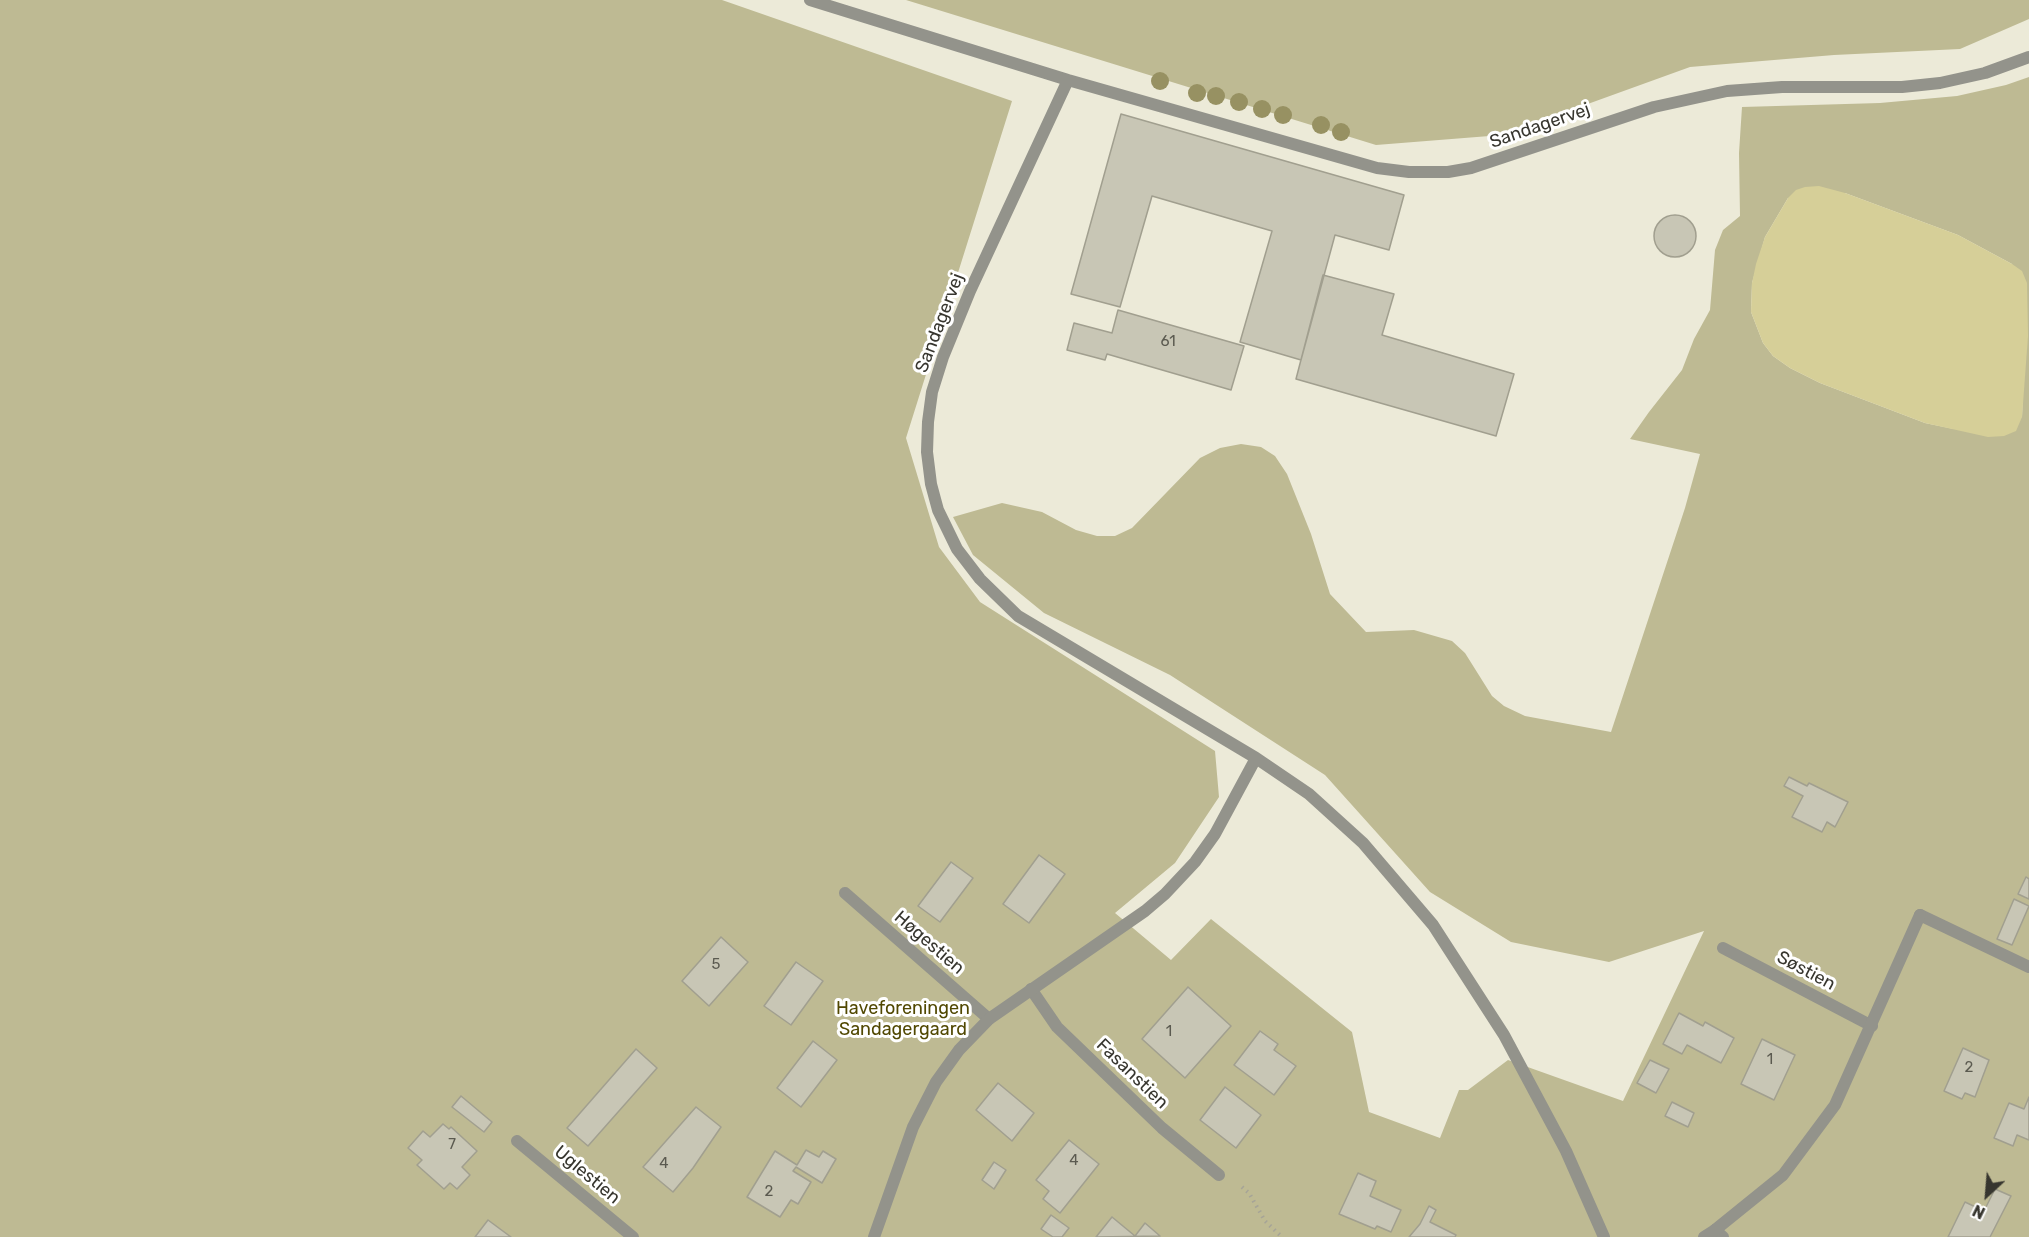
<!DOCTYPE html>
<meta charset="utf-8">
<style>
body{margin:0}
#map{position:relative;width:2029px;height:1237px;overflow:hidden;background:#ecead8;font-family:Rubik,sans-serif}
canvas{display:block}
.north{position:absolute;left:1957px;top:1165px;width:60px;height:60px;-webkit-text-stroke:4px #fff;paint-order:stroke;rotate:206deg;font-size:16px;font-weight:700;line-height:24px;text-align:center;color:#37362f}
.north::after{content:'';display:block;margin:auto;width:21px;height:27px;background:#37362f;clip-path:polygon(50% 0,100% 100%,50% 72%,0 100%)}
</style>
<div id="map">
<canvas width="2029" height="1237"></canvas>
<div class="north">N</div>
</div>
<script>
const ctx = document.querySelector('canvas').getContext('2d');
ctx.lineJoin = 'round';
function fillPath(path, color) { ctx.fillStyle = color; ctx.fill(path, 'evenodd'); }
const poly = rows => new Path2D(rows.map(r => 'M' + r).join(''));
function strokePath(path, color, width, dash) { ctx.strokeStyle = color; ctx.lineWidth = width; ctx.lineCap = dash ? 'butt' : 'round'; ctx.setLineDash(dash || []); ctx.stroke(path); }
function label(font, color, halo, rows, align = 'center') {
  ctx.font = font + ' Rubik,sans-serif'; ctx.lineWidth = 6; ctx.setLineDash([]); ctx.textBaseline = 'middle'; ctx.strokeStyle = halo; ctx.fillStyle = color; for (const [text, x, y, turn = 0] of rows) {
    ctx.save(); ctx.translate(x, y); ctx.rotate((+turn || 0) * Math.PI / 180); ctx.textAlign = isNaN(turn) ? turn : align; if (halo) ctx.strokeText(text, 0, 0); ctx.fillText(text, 0, 0); ctx.restore();
  }
}
fillPath(poly([
 [0,0,722,0,1012,101,906,438,939,547,980,602,1215,751,1219,797,1175,863,1115,913,1171,960,1211,919,1352,1032,1369,1112,1440,1138,1459,1090,1468,1090,1508,1060,1623,1101,1704,931,1609,962,1511,942,1430,892,1325,775,1170,675,1044,613,973,555,953,517,1002,503,1042,512,1076,530,1097,536,1115,536,1132,528,1200,458,1220,448,1241,444,1261,447,1275,456,1287,474,1311,534,1330,594,1366,632,1414,630,1452,641,1465,653,1492,696,1504,706,1525,716,1611,732,1685,508,1700,454,1630,439,1649,412,1682,370,1694,339,1710,310,1715,250,1723,230,1740,216,1739,153,1742,107,1880,103,1957,96,2006,85,2029,77,2029,1237,0,1237],
 [1845,193,1958,235,2012,264,2023,392,2022,417,1954,429,1925,423,1820,383,1790,368,1773,356,1763,343,1751,312,1752,283,1765,237,1788,198],
 [906,0,2029,0,2029,19,1960,49,1834,55,1690,67,1502,135,1376,145]
]), '#beba93');
fillPath(poly([
 [1819,186,1845,193,1958,235,2012,264,2022,271,2027,283,2028,336,2022,417,2016,431,2004,436,1988,437,1925,423,1820,383,1790,368,1773,356,1763,343,1751,312,1752,283,1756,264,1765,237,1788,198,1796,190,1805,187]
]), '#d6cf98');
const building = poly([
 [1121,114,1404,195,1389,250,1335,235,1301,360,1240,342,1272,231,1152,196,1120,307,1071,294,1121,114],
 '1654 236a21 21 0 1 1 42 0a21 21 0 1 1-42 0Z',
 [1323,275,1394,294,1382,335,1514,374,1496,436,1296,379,1323,275],
 [1118,310,1244,346,1231,390,1107,354,1105,360,1067,350,1074,323,1112,333,1118,310],
 [1789,777,1807,786,1809,783,1848,802,1835,827,1827,822,1822,832,1792,817,1803,796,1784,786,1789,777],
 [1039,855,1065,874,1029,923,1003,904,1039,855],
 [951,862,973,878,940,922,918,906,951,862],
 [2026,877,2029,879,2029,899,2018,894,2026,877],
 [2014,899,2029,906,2012,945,1997,939,2014,899],
 [721,937,748,962,709,1006,682,981,721,937],
 [796,962,823,981,791,1025,764,1006,796,962],
 [1188,987,1231,1026,1185,1078,1142,1039,1188,987],
 [1679,1013,1703,1026,1705,1022,1734,1038,1721,1063,1687,1045,1682,1054,1663,1044,1679,1013],
 [1260,1031,1278,1044,1274,1050,1296,1066,1274,1095,1234,1065,1260,1031],
 [1762,1039,1795,1055,1774,1100,1741,1084,1762,1039],
 [813,1041,837,1060,801,1107,777,1088,813,1041],
 [1963,1048,1989,1060,1975,1097,1965,1093,1962,1099,1944,1091,1963,1048],
 [636,1049,657,1068,588,1146,567,1128,636,1049],
 [1650,1060,1669,1069,1656,1093,1637,1083,1650,1060],
 [998,1083,1034,1113,1012,1141,976,1110,998,1083],
 [1225,1087,1261,1115,1236,1148,1200,1120,1225,1087],
 [461,1096,492,1122,484,1132,452,1107,461,1096],
 [2029,1097,2029,1140,2017,1135,2013,1146,1994,1138,2009,1103,2024,1109,2029,1097],
 [1672,1102,1694,1113,1688,1127,1665,1116,1672,1102],
 [696,1107,721,1127,693,1168,673,1192,643,1167,696,1107],
 [443,1124,449,1129,451,1127,477,1151,462,1167,470,1175,457,1189,450,1183,444,1189,417,1165,422,1160,408,1148,423,1131,430,1137,443,1124],
 [1069,1140,1099,1164,1060,1213,1043,1199,1049,1191,1036,1180,1069,1140],
 [806,1150,819,1157,823,1151,836,1159,822,1183,796,1167,793,1171,811,1182,798,1204,791,1200,780,1217,747,1197,775,1151,797,1165,806,1150],
 [994,1162,1006,1170,994,1189,982,1180,994,1162],
 [1358,1173,1376,1181,1370,1196,1401,1210,1391,1232,1377,1226,1375,1229,1339,1214,1358,1173],
 [1995,1189,2011,1196,1990,1237,1948,1237,1965,1202,1984,1211,1995,1189],
 [1429,1206,1436,1210,1430,1222,1456,1235,1455,1237,1409,1237,1420,1224,1429,1206],
 [1051,1215,1069,1228,1062,1237,1053,1237,1041,1229,1051,1215],
 [1112,1217,1135,1236,1145,1223,1160,1236,1096,1237,1112,1217],
 [488,1220,511,1237,475,1237,488,1220]
]);
fillPath(building, '#c8c6b5');
strokePath(building, '#a19f8f', 1.5);
strokePath(poly([
 [1242,1187,1249,1193,1265,1221,1282,1237]
]), '#a6a497', 4, [1.5, 4.5]);
strokePath(poly([
 [845,893,989,1019],
 [1920,915,2029,967],
 [1723,948,1872,1026],
 [1031,989,1057,1027,1162,1128,1219,1175],
 [517,1141,633,1237],
 [1715,1230,1723,1237]
]), '#93938b', 12);
strokePath(poly([
 [810,0,1068,80,1377,168,1409,172,1448,172,1471,168,1654,107,1727,91,1782,87,1902,87,1940,83,1985,73,2029,57],
 [1068,80,970,291,943,357,932,392,928,422,927,452,931,484,938,510,957,549,980,579,1018,616,1256,758,1309,794,1363,843,1433,925,1504,1035,1566,1151,1604,1237],
 [874,1237,913,1127,936,1082,959,1050,989,1019,1145,911,1165,894,1195,862,1215,834,1256,758],
 [1704,1237,1715,1230,1783,1175,1835,1105,1920,915]
]), '#93938b', 12);
ctx.fillStyle = '#979162';
for (const [x, y] of [
 [1160,81],
 [1197,93],
 [1216,96],
 [1239,102],
 [1262,109],
 [1283,115],
 [1321,125],
 [1341,132]
]) { ctx.beginPath(); ctx.arc(x, y, 9, 0, 2 * Math.PI); ctx.fill(); }
label('15px', '#5b5a50', null, [
 ["61",1168,342],
 ["5",716,965],
 ["1",1169,1032],
 ["1",1770,1060],
 ["2",1969,1068],
 ["7",452,1145],
 ["4",1074,1161],
 ["4",664,1164],
 ["2",769,1192]
]);
label('18px', '#37362f', '#fff', [
 ["Sandagervej",1540,126,-19],
 ["Sandagervej",940,323,-69],
 ["Høgestien",929,943,41],
 ["Søstien",1806,971,28],
 ["Fasanstien",1132,1074,44],
 ["Uglestien",587,1175,40]
]);
label('18px', '#514802', '#fff', [
 ["Haveforeningen",903,1009],
 ["Sandagergaard",903,1030]
]);
</script>
